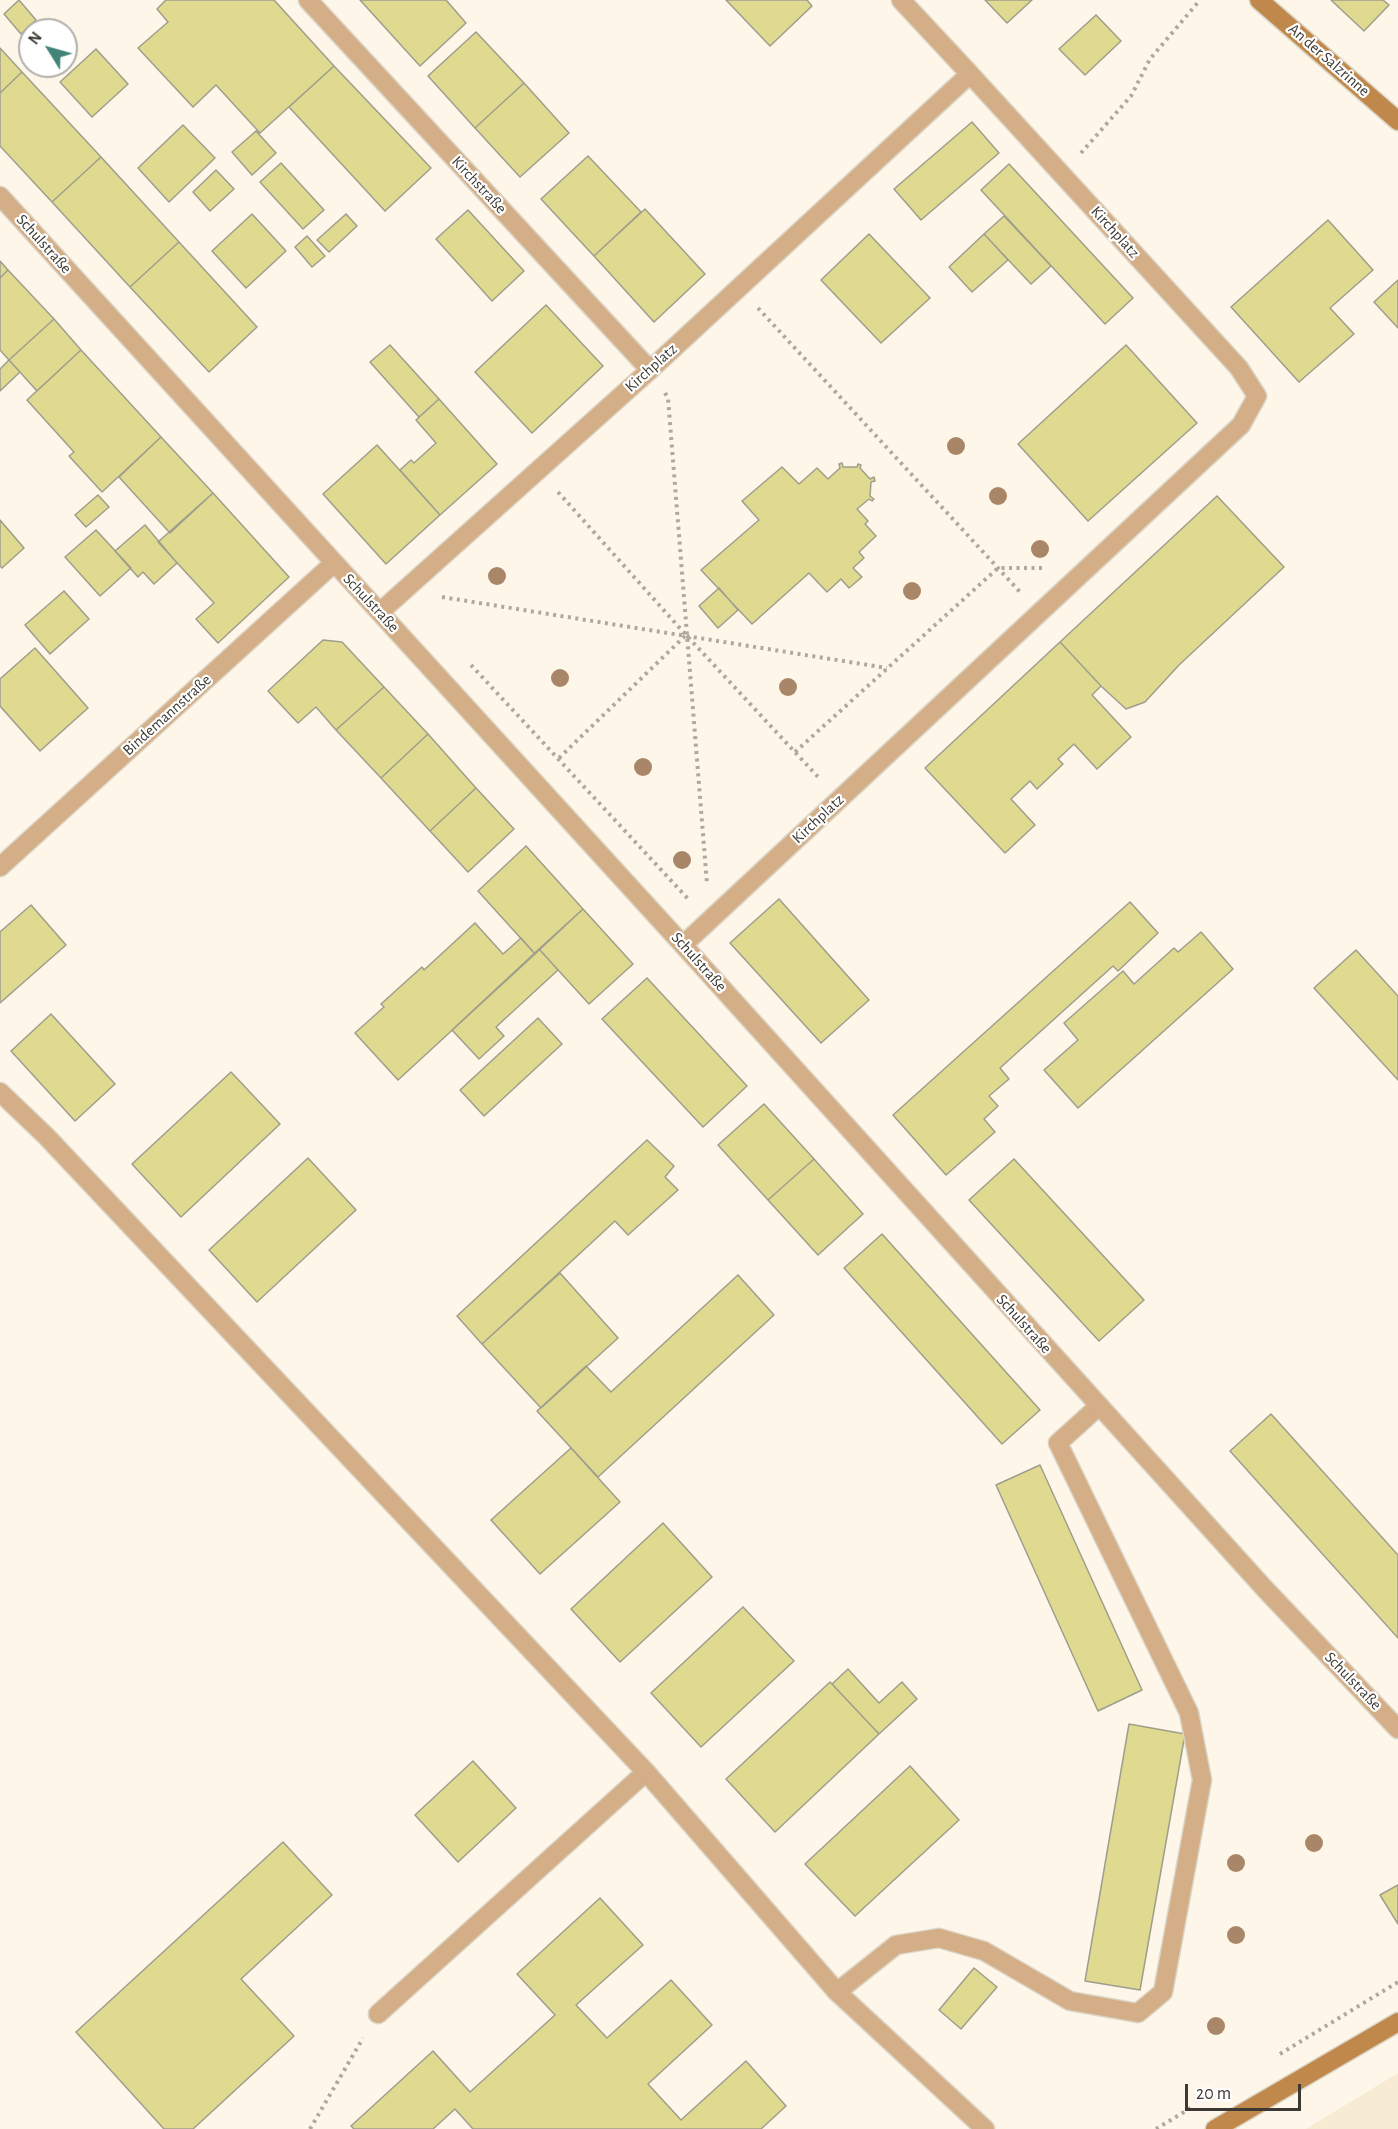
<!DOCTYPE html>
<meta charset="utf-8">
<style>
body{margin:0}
#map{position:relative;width:1398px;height:2129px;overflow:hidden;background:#fef7e9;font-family:"Alegreya Sans",sans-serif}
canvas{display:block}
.north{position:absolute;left:18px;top:18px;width:60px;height:60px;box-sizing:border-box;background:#fff;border:2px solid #b1b0ad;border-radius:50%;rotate:307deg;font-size:16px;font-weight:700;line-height:24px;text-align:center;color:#3c3932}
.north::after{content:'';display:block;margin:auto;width:21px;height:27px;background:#428578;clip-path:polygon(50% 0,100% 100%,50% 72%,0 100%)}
.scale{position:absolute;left:1185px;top:2084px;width:116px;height:27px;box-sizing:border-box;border:3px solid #3c3932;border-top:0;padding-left:8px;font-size:18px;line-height:21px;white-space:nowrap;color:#3c3932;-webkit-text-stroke:4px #fff;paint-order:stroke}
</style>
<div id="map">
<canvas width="1398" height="2129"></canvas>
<div class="north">N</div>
<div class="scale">20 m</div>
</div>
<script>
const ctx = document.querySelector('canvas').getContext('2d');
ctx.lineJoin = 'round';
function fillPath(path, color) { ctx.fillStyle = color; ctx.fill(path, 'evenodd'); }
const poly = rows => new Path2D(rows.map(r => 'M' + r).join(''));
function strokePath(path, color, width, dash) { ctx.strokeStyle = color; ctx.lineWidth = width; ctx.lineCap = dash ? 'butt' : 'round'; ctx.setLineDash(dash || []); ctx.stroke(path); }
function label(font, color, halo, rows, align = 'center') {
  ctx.font = font + ' "Alegreya Sans",sans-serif'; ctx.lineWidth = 4.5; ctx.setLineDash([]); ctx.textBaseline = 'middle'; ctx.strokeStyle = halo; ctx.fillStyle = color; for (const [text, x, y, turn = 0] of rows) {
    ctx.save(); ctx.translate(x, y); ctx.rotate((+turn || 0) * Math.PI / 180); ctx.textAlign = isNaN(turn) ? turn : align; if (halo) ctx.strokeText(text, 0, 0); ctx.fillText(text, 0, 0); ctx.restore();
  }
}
fillPath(poly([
 [1398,2073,1398,2129,1306,2129]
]), '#f7ebd3');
const building = poly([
 [19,0,36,20,21,34,4,14,19,0],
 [166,0,274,0,334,66,260,133,216,85,193,107,138,48,168,22,157,9,166,0],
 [360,0,446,0,466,23,420,66,360,0],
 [726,0,807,0,812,6,770,46,726,0],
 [985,0,1032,0,1007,23,985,0],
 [1331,0,1383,0,1389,5,1364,31,1331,0],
 [1096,15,1121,41,1085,75,1059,49,1096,15],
 [476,32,524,83,475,128,428,76,476,32],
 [0,48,22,72,0,93,0,48],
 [96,49,128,84,92,117,60,82,96,49],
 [334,66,431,168,385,211,289,107,334,66],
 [22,72,101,157,52,202,0,146,0,93,22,72],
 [524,83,569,133,520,177,475,128,524,83],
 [972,122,999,153,921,220,894,189,972,122],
 [183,125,215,158,169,202,138,168,183,125],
 [256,131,276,153,252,175,232,152,256,131],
 [588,156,641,212,594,256,541,199,588,156],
 [101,157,179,242,130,287,52,202,101,157],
 [281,163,324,210,303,229,260,182,281,163],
 [1009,164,1133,298,1105,324,981,190,1009,164],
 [216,170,234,189,210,211,193,192,216,170],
 [645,209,705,274,654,322,594,256,645,209],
 [468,210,524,271,492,301,436,239,468,210],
 [252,214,286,251,246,288,212,251,252,214],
 [346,214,357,226,329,252,317,240,346,214],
 [1004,216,1051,266,1031,284,984,234,1004,216],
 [1328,220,1373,270,1330,308,1354,334,1299,382,1231,307,1328,220],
 [869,234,930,298,881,343,821,280,869,234],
 [984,234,1008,260,972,292,949,267,984,234],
 [307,236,325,256,312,267,295,247,307,236],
 [179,242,257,327,209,372,130,287,179,242],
 [0,261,8,270,0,278,0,261],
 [8,270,54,319,9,360,0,350,0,278,8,270],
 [1398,280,1398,328,1374,302,1398,280],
 [546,305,603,366,532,433,475,372,546,305],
 [54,319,81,350,37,391,9,360,54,319],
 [390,345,439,399,419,417,370,362,390,345],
 [1126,345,1197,423,1088,521,1018,444,1126,345],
 [81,350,161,437,102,492,69,456,74,452,27,400,81,350],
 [9,360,20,372,0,391,0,369,9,360],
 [439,399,497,464,440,515,400,470,411,460,414,463,436,443,416,420,439,399],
 [161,437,213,493,170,533,119,477,161,437],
 [377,445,440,515,386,564,323,494,377,445],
 [842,463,843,467,857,467,858,464,861,465,860,468,870,479,874,477,875,481,871,482,870,496,874,499,872,501,869,499,857,509,868,521,865,524,876,536,859,552,864,558,853,568,862,577,849,588,841,579,827,592,809,573,752,624,701,570,759,520,742,501,782,467,799,484,817,468,828,479,840,468,839,464,842,463],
 [213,493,289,577,218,643,196,619,214,603,158,542,213,493],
 [98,495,109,507,86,527,75,515,98,495],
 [1217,496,1284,567,1179,665,1145,702,1126,709,1101,686,1060,642,1217,496],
 [0,520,24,548,2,568,0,566,0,520],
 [145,525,177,563,154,584,143,572,138,577,115,551,145,525],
 [96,530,131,568,100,596,65,557,96,530],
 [719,588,738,610,718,628,699,606,719,588],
 [64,591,89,619,50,654,25,625,64,591],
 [323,640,342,642,384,687,336,730,316,707,298,723,268,691,323,640],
 [1060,642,1101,686,1092,695,1131,737,1097,769,1074,744,1058,759,1063,764,1037,789,1030,781,1011,799,1035,825,1005,853,925,768,1060,642],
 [35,648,88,708,40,751,0,706,0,679,35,648],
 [384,687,428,734,381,778,336,730,384,687],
 [428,734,476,788,430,831,381,778,428,734],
 [476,788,514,829,468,872,430,831,476,788],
 [526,846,583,909,535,954,478,891,526,846],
 [779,899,869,1000,821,1043,730,943,779,899],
 [1130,902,1158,933,1118,971,1113,966,1000,1068,1009,1079,989,1096,998,1106,984,1119,995,1132,946,1175,893,1115,1130,902],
 [31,905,66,945,0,1003,0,932,31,905],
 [583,909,633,964,589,1004,539,949,583,909],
 [475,923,503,954,521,938,535,954,398,1080,355,1033,384,1007,381,1004,422,967,424,970,475,923],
 [1201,932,1233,969,1078,1108,1044,1070,1078,1040,1064,1023,1123,971,1134,984,1174,948,1178,952,1201,932],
 [539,949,558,970,496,1027,504,1036,479,1059,452,1030,539,949],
 [1356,950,1398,996,1398,1080,1314,988,1356,950],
 [647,978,747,1086,703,1127,602,1019,647,978],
 [51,1014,115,1084,75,1121,11,1051,51,1014],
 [538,1018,562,1044,484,1116,460,1090,538,1018],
 [231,1072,280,1124,181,1217,132,1164,231,1072],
 [764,1104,814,1159,768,1200,718,1145,764,1104],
 [647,1140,674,1166,665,1177,678,1190,628,1235,615,1221,482,1344,457,1316,647,1140],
 [308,1158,356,1210,257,1302,209,1250,308,1158],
 [814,1159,863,1214,818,1255,768,1200,814,1159],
 [1014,1159,1144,1300,1099,1341,969,1200,1014,1159],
 [882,1234,1040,1410,1002,1444,844,1268,882,1234],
 [560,1273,618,1338,541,1408,482,1344,560,1273],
 [738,1275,774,1315,598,1477,537,1411,586,1366,611,1392,738,1275],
 [1271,1414,1398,1555,1398,1638,1230,1451,1271,1414],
 [571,1448,620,1502,540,1574,491,1520,571,1448],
 [1040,1465,1142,1690,1098,1711,996,1485,1040,1465],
 [663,1523,712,1577,620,1662,571,1609,663,1523],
 [743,1607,794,1661,701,1747,651,1693,743,1607],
 [848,1669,879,1703,902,1682,917,1699,879,1734,832,1684,848,1669],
 [830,1682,879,1734,775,1832,726,1779,830,1682],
 [1129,1724,1185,1734,1140,1990,1085,1981,1129,1724],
 [473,1761,516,1808,458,1862,415,1815,473,1761],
 [910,1766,959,1820,855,1916,805,1864,910,1766],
 [283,1842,332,1895,241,1979,294,2036,193,2129,164,2129,76,2032,283,1842],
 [1398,1885,1398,1924,1380,1895,1398,1885],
 [600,1898,643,1945,576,2005,607,2038,671,1980,712,2025,648,2084,681,2120,746,2061,786,2106,761,2129,473,2129,455,2109,433,2129,354,2129,351,2126,433,2051,470,2092,555,2015,517,1974,600,1898],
 [974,1968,997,1987,961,2029,939,2010,974,1968]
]);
fillPath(building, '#e0da90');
strokePath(building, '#9f9e8d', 1.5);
const lane = poly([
 [837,1992,896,1945,939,1938,984,1951,1070,2001,1138,2013,1163,1992,1202,1780,1189,1713,1058,1443,1099,1406],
 [378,2014,646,1772]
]);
const street = poly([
 [308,0,650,370],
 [901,0,970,74],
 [0,196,683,945,1265,1589,1398,1729],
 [380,612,650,370,970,74,1239,368,1257,396,1241,425,683,945],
 [0,867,334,563],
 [0,1092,46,1136,646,1772,837,1992,985,2129]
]);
const secondary = poly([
 [1259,0,1398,121],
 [1215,2129,1398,2022]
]);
strokePath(lane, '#dbd5c8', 21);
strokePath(street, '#dbd5c8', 21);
strokePath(secondary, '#dbd5c8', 21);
strokePath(poly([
 [1081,153,1131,96,1150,59,1200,0],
 [758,308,1021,593],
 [665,393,668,398,707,884],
 [558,492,686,635,820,779],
 [442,597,887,668],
 [471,665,690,901],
 [795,752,998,568,1044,568],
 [559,758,686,635],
 [1280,2054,1398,1982],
 [310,2129,363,2038],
 [1156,2129,1194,2106]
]), '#aea99e', 4, [3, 4.5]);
strokePath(lane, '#d4ae86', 18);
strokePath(street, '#d4ae86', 18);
strokePath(secondary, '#c0884a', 18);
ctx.fillStyle = '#aa8669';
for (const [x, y] of [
 [956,446],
 [998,496],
 [1040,549],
 [497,576],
 [912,591],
 [560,678],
 [788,687],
 [643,767],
 [682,860],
 [1314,1843],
 [1236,1863],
 [1236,1935],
 [1216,2026]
]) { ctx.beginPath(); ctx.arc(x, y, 9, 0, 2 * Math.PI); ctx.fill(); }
label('16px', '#3c3932', '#fff', [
 ["An der Salzrinne",1329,60,41],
 ["Kirchstraße",479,185,47],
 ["Kirchplatz",1115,232,48],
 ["Schulstraße",44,244,48],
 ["Kirchplatz",651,368,-42],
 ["Schulstraße",371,603,47],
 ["Bindemannstraße",167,715,-42],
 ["Kirchplatz",818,819,-43],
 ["Schulstraße",699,962,48],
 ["Schulstraße",1024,1324,48],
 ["Schulstraße",1353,1681,46]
]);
</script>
